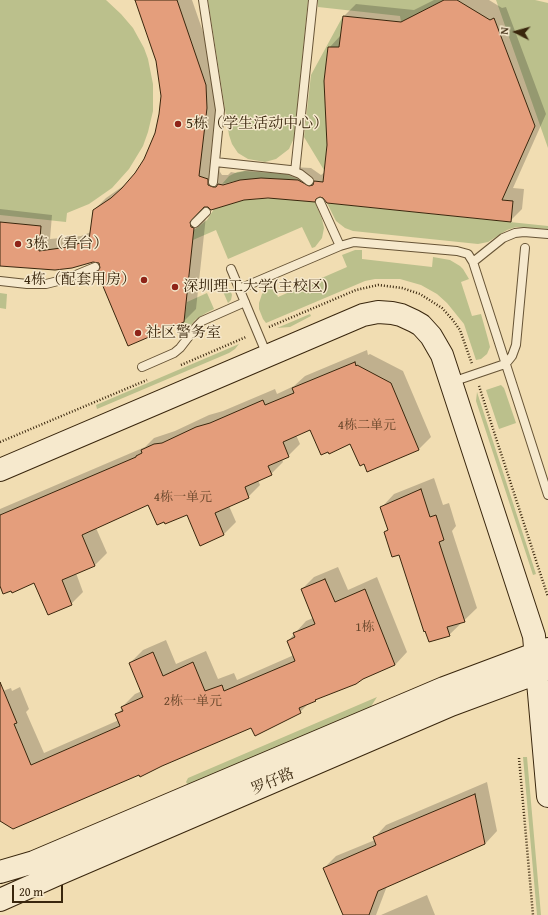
<!DOCTYPE html>
<meta charset="utf-8">
<style>
body{margin:0}
#map{position:relative;width:548px;height:915px;overflow:hidden;background:#f1ddb2;font-family:"Gentium Book Plus",serif}
canvas{display:block}
.north{position:absolute;left:496px;top:12px;width:40px;height:40px;-webkit-text-stroke:3px #f6e9cd;paint-order:stroke;rotate:276deg;font-size:11px;font-weight:700;line-height:16px;text-align:center;color:#39260d}
.north::after{content:'';display:block;margin:auto;width:14px;height:18px;background:#39260d;clip-path:polygon(50% 0,100% 100%,50% 72%,0 100%)}
.scale{position:absolute;left:12px;top:885px;width:51px;height:18px;box-sizing:border-box;border:2px solid #39260d;border-top:0;padding-left:5px;font-size:12px;line-height:14px;white-space:nowrap;color:#39260d;-webkit-text-stroke:3px #f6e9cd;paint-order:stroke}
</style>
<div id="map">
<canvas width="548" height="915"></canvas>
<div class="north">N</div>
<div class="scale">20 m</div>
</div>
<script>
const ctx = document.querySelector('canvas').getContext('2d');
ctx.lineJoin = 'round';
function fillPath(path, color) { ctx.fillStyle = color; ctx.fill(path, 'evenodd'); }
const poly = rows => new Path2D(rows.map(r => 'M' + r).join(''));
function strokePath(path, color, width, dash) { ctx.strokeStyle = color; ctx.lineWidth = width; ctx.lineCap = dash ? 'butt' : 'round'; ctx.setLineDash(dash || []); ctx.stroke(path); }
function label(font, color, halo, rows, align = 'center') {
  ctx.font = font + ' "Gentium Book Plus","Noto Serif SC",serif'; ctx.lineWidth = 3; ctx.setLineDash([]); ctx.textBaseline = 'middle'; ctx.strokeStyle = halo; ctx.fillStyle = color; for (const [text, x, y, turn = 0] of rows) {
    ctx.save(); ctx.translate(x, y); ctx.rotate((+turn || 0) * Math.PI / 180); ctx.textAlign = isNaN(turn) ? turn : align; if (halo) ctx.strokeText(text, 0, 0); ctx.fillText(text, 0, 0); ctx.restore();
  }
}
fillPath(poly([
 [0,0,106,0,121,14,133,28,144,48,148,59,153,84,153,111,148,132,143,146,129,169,112,188,89,204,67,213,66,222,0,215],
 [208,0,308,0,294,138,289,149,276,159,265,162,248,159,238,153,232,144,229,135],
 [318,0,444,0,401,22,400,16,318,7],
 [496,0,535,0,548,3,548,148],
 [343,16,339,47,328,47,324,81,327,145,324,170,304,137,311,75],
 [245,171,286,174,300,180,261,178,240,180,222,184,229,176,237,172],
 [276,198,315,202,322,219,324,228,322,238,315,247,312,248,302,227,228,259,216,230,193,240,194,230,207,220,214,209,244,200],
 [327,203,548,226,548,229,516,227,507,230,488,242,478,244,353,231,345,228,336,221],
 [355,250,362,250,362,259,432,267,433,257,450,260,460,266,463,269,469,279,461,282,472,316,481,314,488,339,490,347,487,354,481,359,476,360,464,324,447,303,437,294,421,285,400,279,375,279,365,281,266,323,263,319,259,309,259,303,262,294,269,287,273,285,278,297,347,267,342,255],
 [225,286,230,289,232,295,231,300,228,303,221,287],
 [0,293,7,294,6,309,0,308],
 [207,293,214,309,206,313,195,320,181,338,176,325,184,322,187,302],
 [310,314,311,316,290,327,277,328],
 [239,344,235,349,229,353,97,409,96,405],
 [501,385,504,388,516,423,499,429,486,390],
 [477,392,536,574,533,575,476,401],
 [377,697,370,708,188,785,186,782,188,778],
 [523,757,527,757,541,915,537,915]
]), '#bbc08c');
fillPath(poly([
 [136,0,192,0,217,72,218,95,211,164,219,167,220,172,222,175,228,175,231,172,236,173,253,169,274,166,311,168,321,175,325,172,328,145,329,48,341,35,344,16,356,4,414,10,434,0,489,0,502,8,506,7,546,114,513,188,524,189,522,209,510,221,324,197,268,197,244,199,204,206,201,209,203,215,206,216,196,309,184,321,102,267,99,262,96,261,0,265,0,209,52,215,50,239,81,236,91,232,93,211,106,198,129,182,145,160,156,134,162,96,157,61],
 [367,350,368,355,370,354,403,371,431,437,419,449,368,471,364,463,351,443,310,429,296,435,300,444,288,456,282,459,283,462,271,474,258,480,260,485,248,497,229,506,236,522,224,534,200,545,187,513,149,504,96,528,107,553,95,565,76,573,83,592,71,604,35,582,0,583,0,509,145,447,154,438,175,431,209,415,223,411,275,389,277,394,294,386,305,376],
 [434,478,443,505,449,503,456,526,452,531,477,608,449,635,385,532,389,528,382,507,394,494],
 [338,567,348,590,377,577,407,652,395,665,317,698,310,702,300,712,252,727,140,774,0,820,0,692,11,688,12,691,20,687,29,709,26,712,44,753,119,720,116,715,123,708,122,707,135,694,142,691,130,663,143,650,166,640,176,664,206,651,218,679,234,673,237,680,294,655,288,641,306,621,313,618,302,589,314,577],
 [487,782,497,831,485,844,387,886,376,915,344,915,324,868,336,856,375,840,374,838,386,825],
 [427,895,435,915,381,915]
]), '#0003');
const building = poly([
 [135,0,177,0,206,85,207,108,199,176,208,179,208,185,213,187,216,187,218,184,223,185,240,180,261,178,298,180,309,186,313,185,314,181,323,182,327,145,324,81,328,47,339,47,343,16,401,22,444,0,457,0,490,20,494,18,535,126,502,200,513,201,511,222,327,203,323,198,320,197,316,199,315,202,268,198,244,200,211,210,208,207,204,207,190,222,191,227,194,228,184,322,128,346,97,272,100,268,99,263,93,262,72,268,55,270,0,266,0,222,41,226,39,251,68,247,89,240,93,210,111,198,122,188,135,173,144,159,155,133,159,114,161,96,156,61,135,0],
 [355,362,356,366,357,365,391,383,419,450,367,472,364,464,360,466,350,444,329,454,328,452,321,455,310,430,283,442,289,457,268,466,272,475,245,487,249,498,215,513,224,535,200,546,187,515,165,524,164,522,157,525,148,505,82,535,95,566,62,580,72,605,48,615,34,583,12,593,11,591,3,594,0,586,0,515,136,457,136,456,142,453,141,450,154,444,162,443,196,427,210,423,263,400,265,405,294,393,292,388,355,362],
 [421,489,430,517,436,515,444,540,439,542,465,622,447,627,450,636,429,642,425,631,424,632,399,555,392,557,384,532,388,530,380,507,421,489],
 [325,579,335,602,365,589,395,665,363,679,356,684,315,700,316,701,299,708,301,713,255,736,251,728,162,766,140,777,139,775,13,829,0,821,0,682,17,723,14,724,31,765,120,726,115,714,123,711,121,707,143,697,129,663,153,652,163,676,193,662,205,691,222,685,224,691,295,661,287,641,295,637,293,633,315,624,301,589,325,579],
 [475,794,485,844,378,891,369,915,343,915,323,868,376,845,373,837,475,794]
]);
fillPath(building, '#e49e7c');
strokePath(building, '#39260d', 1);
const lane = poly([
 [203,0,220,110,213,182],
 [215,162,290,170,300,174,309,181],
 [295,172,313,0],
 [320,202,340,246],
 [195,223,206,212],
 [473,262,503,238,515,233,524,232,548,234],
 [231,269,267,355],
 [0,281,27,284,46,284,66,279,95,267],
 [239,289,340,246,354,242,457,251,468,254,473,262,548,495],
 [142,367,174,353,180,348,197,326,202,321,245,302],
 [452,382,502,365,508,361,512,356,516,345,525,248]
]);
const secondary = poly([
 [0,470,363,315,378,312,392,313,401,315,414,321,421,325,431,336,442,355,534,636,548,796],
 [0,872,34,862,444,688,548,649],
 [0,900,56,875,451,705,548,669]
]);
strokePath(lane, '#675436', 10);
strokePath(secondary, '#39260d', 24);
strokePath(poly([
 [269,327,356,290,378,285,402,288,420,294,442,308,452,319,460,330,472,364],
 [181,365,246,337],
 [479,386,548,597],
 [0,442,147,380],
 [519,758,533,915]
]), '#39260d', 2.5, [1, 2]);
strokePath(lane, '#f6e9cd', 8);
strokePath(secondary, '#f6e9cd', 22);
for (const [x, y, r, color] of [
 [178,124,4,"#8f2418"],
 [18,244,4,"#8f2418"],
 [144,280,4,"#8f2418"],
 [175,287,4,"#8f2418"],
 [138,333,4,"#8f2418"]
]) { const dot = new Path2D(); dot.arc(x, y, r, 0, 2 * Math.PI); ctx.fillStyle = color; ctx.fill(dot); strokePath(dot, '#f6e9cd', 1.5); }
label('13px', '#644429', null, [
 ["4栋二单元",367,426],
 ["4栋一单元",183,498],
 ["1栋",365,628],
 ["2栋一单元",193,702]
]);
label('15px', '#39260d', '#f6e9cd', [
 ["5栋（学生活动中心）",186,124],
 ["3栋（看台）",26,244],
 ["4栋（配套用房）",136,280,"right"],
 ["深圳理工大学(主校区)",183,287],
 ["社区警务室",146,333]
], 'left');
label('15px', '#39260d', '#f6e9cd', [
 ["罗仔路",273,782,-23]
]);
</script>
